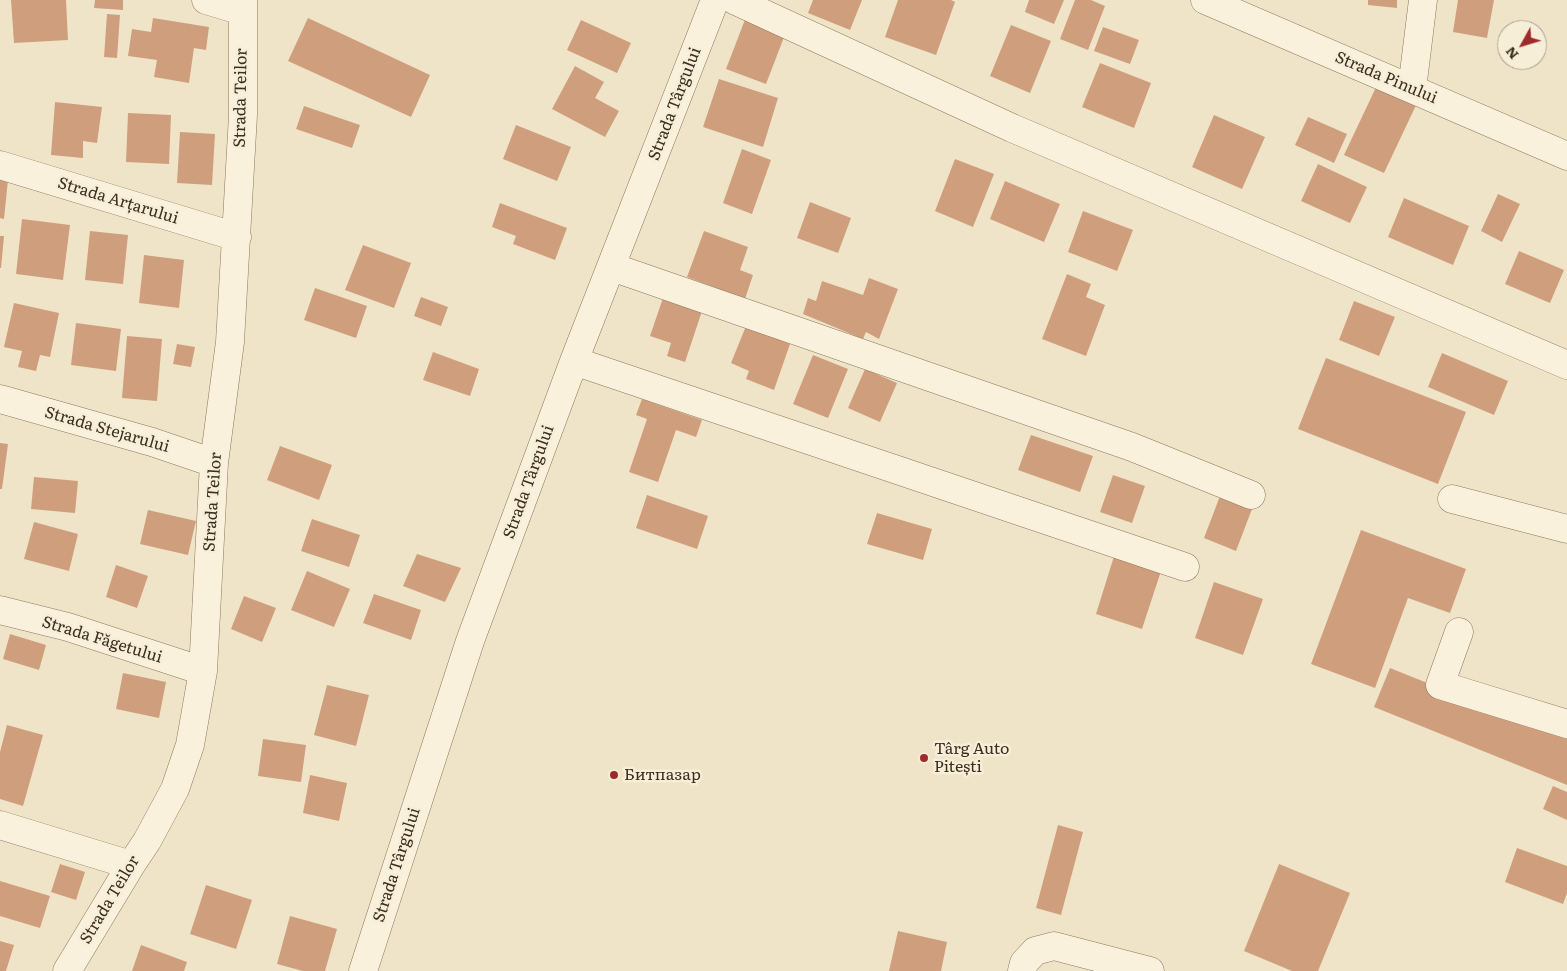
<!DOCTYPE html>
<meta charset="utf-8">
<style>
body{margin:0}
#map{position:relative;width:1567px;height:971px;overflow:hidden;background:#f0e4c8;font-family:Literata,serif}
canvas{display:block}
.north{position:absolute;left:1497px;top:20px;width:50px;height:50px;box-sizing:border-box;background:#f7eed8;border:1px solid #ada18e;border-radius:50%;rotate:231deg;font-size:14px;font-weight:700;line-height:20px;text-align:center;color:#3d2e20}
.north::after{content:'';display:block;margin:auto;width:18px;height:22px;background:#9e2a2b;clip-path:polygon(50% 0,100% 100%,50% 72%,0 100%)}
</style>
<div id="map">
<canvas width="1567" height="971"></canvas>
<div class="north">N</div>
</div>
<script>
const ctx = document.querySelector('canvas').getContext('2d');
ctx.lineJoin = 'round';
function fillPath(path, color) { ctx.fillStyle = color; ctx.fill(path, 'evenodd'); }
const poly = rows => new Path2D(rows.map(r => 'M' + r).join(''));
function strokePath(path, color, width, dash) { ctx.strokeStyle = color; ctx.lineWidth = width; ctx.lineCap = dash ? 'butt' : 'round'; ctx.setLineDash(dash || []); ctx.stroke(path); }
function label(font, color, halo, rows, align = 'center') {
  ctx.font = font + ' Literata,serif'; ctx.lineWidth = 5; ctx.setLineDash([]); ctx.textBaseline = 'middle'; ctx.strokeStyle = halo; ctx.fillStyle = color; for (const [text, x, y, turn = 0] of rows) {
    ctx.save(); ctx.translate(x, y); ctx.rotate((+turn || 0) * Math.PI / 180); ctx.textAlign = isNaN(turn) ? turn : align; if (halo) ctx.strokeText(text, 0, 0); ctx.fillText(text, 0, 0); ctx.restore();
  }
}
fillPath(poly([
 [11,0,66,0,68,40,14,43],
 [95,0,123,0,123,10,94,8],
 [813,0,862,0,850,30,808,13],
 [898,0,951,0,955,2,936,55,885,37],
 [1029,0,1064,0,1054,24,1025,12],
 [1075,0,1091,0,1105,6,1088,50,1060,39],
 [1368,0,1397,0,1397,8,1368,5],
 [1458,0,1494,0,1487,38,1453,32],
 [107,14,120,15,117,58,104,57],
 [746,17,786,32,766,84,726,69],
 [153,18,209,27,206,50,194,48,189,83,154,77,157,60,128,56,132,29,151,32],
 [308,18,430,75,411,117,288,61],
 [581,20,631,43,617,73,567,50],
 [1011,25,1051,41,1030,93,990,76],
 [1103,27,1139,40,1130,64,1094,51],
 [1100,63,1151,83,1134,128,1082,107],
 [575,66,604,82,595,98,619,111,605,137,552,109],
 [719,79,778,98,763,147,703,127],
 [1378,83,1418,101,1384,173,1344,155],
 [55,102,102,107,97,143,83,141,83,158,51,155],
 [304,106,360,125,352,148,296,129],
 [128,113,171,115,169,164,126,162],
 [1214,115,1265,137,1242,189,1192,167],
 [1308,117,1347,134,1334,163,1295,145],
 [516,125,571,147,557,181,503,159],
 [180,132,215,134,212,185,177,183],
 [742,149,771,160,752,214,723,203],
 [955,159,994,174,973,227,935,211],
 [1318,164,1367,187,1350,223,1301,201],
 [0,180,8,180,4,219,0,218],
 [1005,181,1060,204,1044,242,990,219],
 [1498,194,1520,204,1502,242,1481,231],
 [1404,198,1469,226,1453,265,1388,237],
 [810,202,851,218,838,253,797,238],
 [500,203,567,228,555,260,513,244,516,236,492,227],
 [1083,211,1133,230,1117,271,1068,252],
 [22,219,70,225,63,280,16,274],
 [90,231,128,235,123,284,85,280],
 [704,231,748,247,740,270,753,275,745,299,687,277],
 [0,236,4,236,1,268,0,268],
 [363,245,411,263,394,308,345,290],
 [1519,251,1564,270,1550,303,1505,284],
 [144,255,184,260,179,308,139,303],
 [1067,274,1091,284,1086,297,1105,305,1086,356,1042,339],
 [869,278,898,289,879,339,866,332,863,339,803,314,808,298,816,301,822,281,863,295],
 [315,288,367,306,356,338,304,320],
 [421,297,448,307,441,326,414,316],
 [663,298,702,311,685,362,667,356,671,343,650,336],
 [1354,301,1395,317,1379,356,1339,340],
 [14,303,59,313,50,357,40,355,36,371,18,367,22,351,4,347],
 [76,323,121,329,116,371,71,365],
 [746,326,790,344,774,390,746,379,749,371,731,363],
 [127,336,162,339,157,401,122,398],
 [177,344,195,347,191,367,173,364],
 [433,352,479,369,470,396,423,380],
 [1442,353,1508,381,1494,415,1428,387],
 [813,355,848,369,828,418,793,404],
 [1326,358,1466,412,1438,484,1298,429],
 [865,369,897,383,880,422,848,408],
 [642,399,702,420,696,437,676,430,658,482,629,472,647,419,636,415],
 [1031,435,1093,456,1080,492,1018,470],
 [0,443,8,444,2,489,0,489],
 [280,446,332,465,319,500,267,480],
 [1113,475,1145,486,1132,523,1100,512],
 [34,477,78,481,75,513,31,509],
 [647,495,708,516,697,549,636,528],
 [1220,496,1252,509,1236,551,1204,538],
 [148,510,196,521,188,555,140,544],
 [877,513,932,529,923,560,867,544],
 [312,519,360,535,349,567,301,551],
 [34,522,78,534,69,571,24,559],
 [1361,530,1466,569,1450,613,1408,598,1375,688,1311,664],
 [1115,553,1162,568,1142,629,1096,614],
 [417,554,461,568,445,602,403,586],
 [116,565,148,576,137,608,106,597],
 [307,571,350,589,334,627,291,610],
 [1214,582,1263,599,1243,655,1195,638],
 [374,594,421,610,411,640,363,623],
 [244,596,276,608,262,642,231,629],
 [10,634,46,645,39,670,3,659],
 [1390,668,1567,739,1567,785,1374,707],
 [123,673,166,682,159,718,116,709],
 [327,685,369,695,356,746,314,735],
 [7,725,43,735,23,806,0,799,0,752],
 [263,739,306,745,301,782,258,776],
 [310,775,347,783,339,821,303,813],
 [1553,786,1567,792,1567,820,1543,809],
 [1058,825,1083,832,1061,915,1036,908],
 [1517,848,1567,866,1567,893,1563,904,1505,882],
 [60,864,85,872,76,900,51,892],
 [1279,864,1350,893,1318,971,1292,971,1244,951],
 [0,881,50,896,40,928,0,916],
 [206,885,252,900,236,949,190,934],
 [290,916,337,929,325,971,303,971,277,964],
 [898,931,947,942,941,971,889,971],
 [0,941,14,945,6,971,0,971],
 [141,945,187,962,184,971,132,971]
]), '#cf9f7d');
const minor = poly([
 [206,0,242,11],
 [734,0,1012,128,1567,365],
 [1205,0,1567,156],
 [1412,89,1423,0],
 [0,165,237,237],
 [612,267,1132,447,1251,495],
 [574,361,1185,567],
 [0,399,152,442,214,463],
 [1452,499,1567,529],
 [0,610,68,627,203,671],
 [1459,632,1440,685,1567,724],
 [0,825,131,865],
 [67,971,131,865,147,841,175,789,190,745,203,671,214,463,230,342,243,115,243,0],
 [363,971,470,641,574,361,715,0],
 [1022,971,1024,963,1035,951,1054,946,1150,971]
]);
strokePath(minor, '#8d765c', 29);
strokePath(minor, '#faf1dc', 28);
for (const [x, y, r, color] of [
 [924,758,5,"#9e2a2b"],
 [614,775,5,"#9e2a2b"]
]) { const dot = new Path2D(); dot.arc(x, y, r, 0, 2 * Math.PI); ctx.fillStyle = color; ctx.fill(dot); strokePath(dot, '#f7eed8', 2); }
label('16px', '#3d2e20', '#f7eed8', [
 ["Strada Pinului",1386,78,23],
 ["Strada Teilor",241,98,-89],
 ["Strada Târgului",675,104,-69],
 ["Strada Arțarului",118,201,17],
 ["Strada Stejarului",107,430,16],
 ["Strada Târgului",529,482,-70],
 ["Strada Teilor",213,502,-86],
 ["Strada Făgetului",102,640,17],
 ["Strada Târgului",397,865,-72],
 ["Strada Teilor",110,900,-59]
]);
label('16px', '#3d2e20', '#f7eed8', [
 ["Târg Auto",934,749],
 ["Pitești",934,767],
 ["Битпазар",624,775]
], 'left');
</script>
